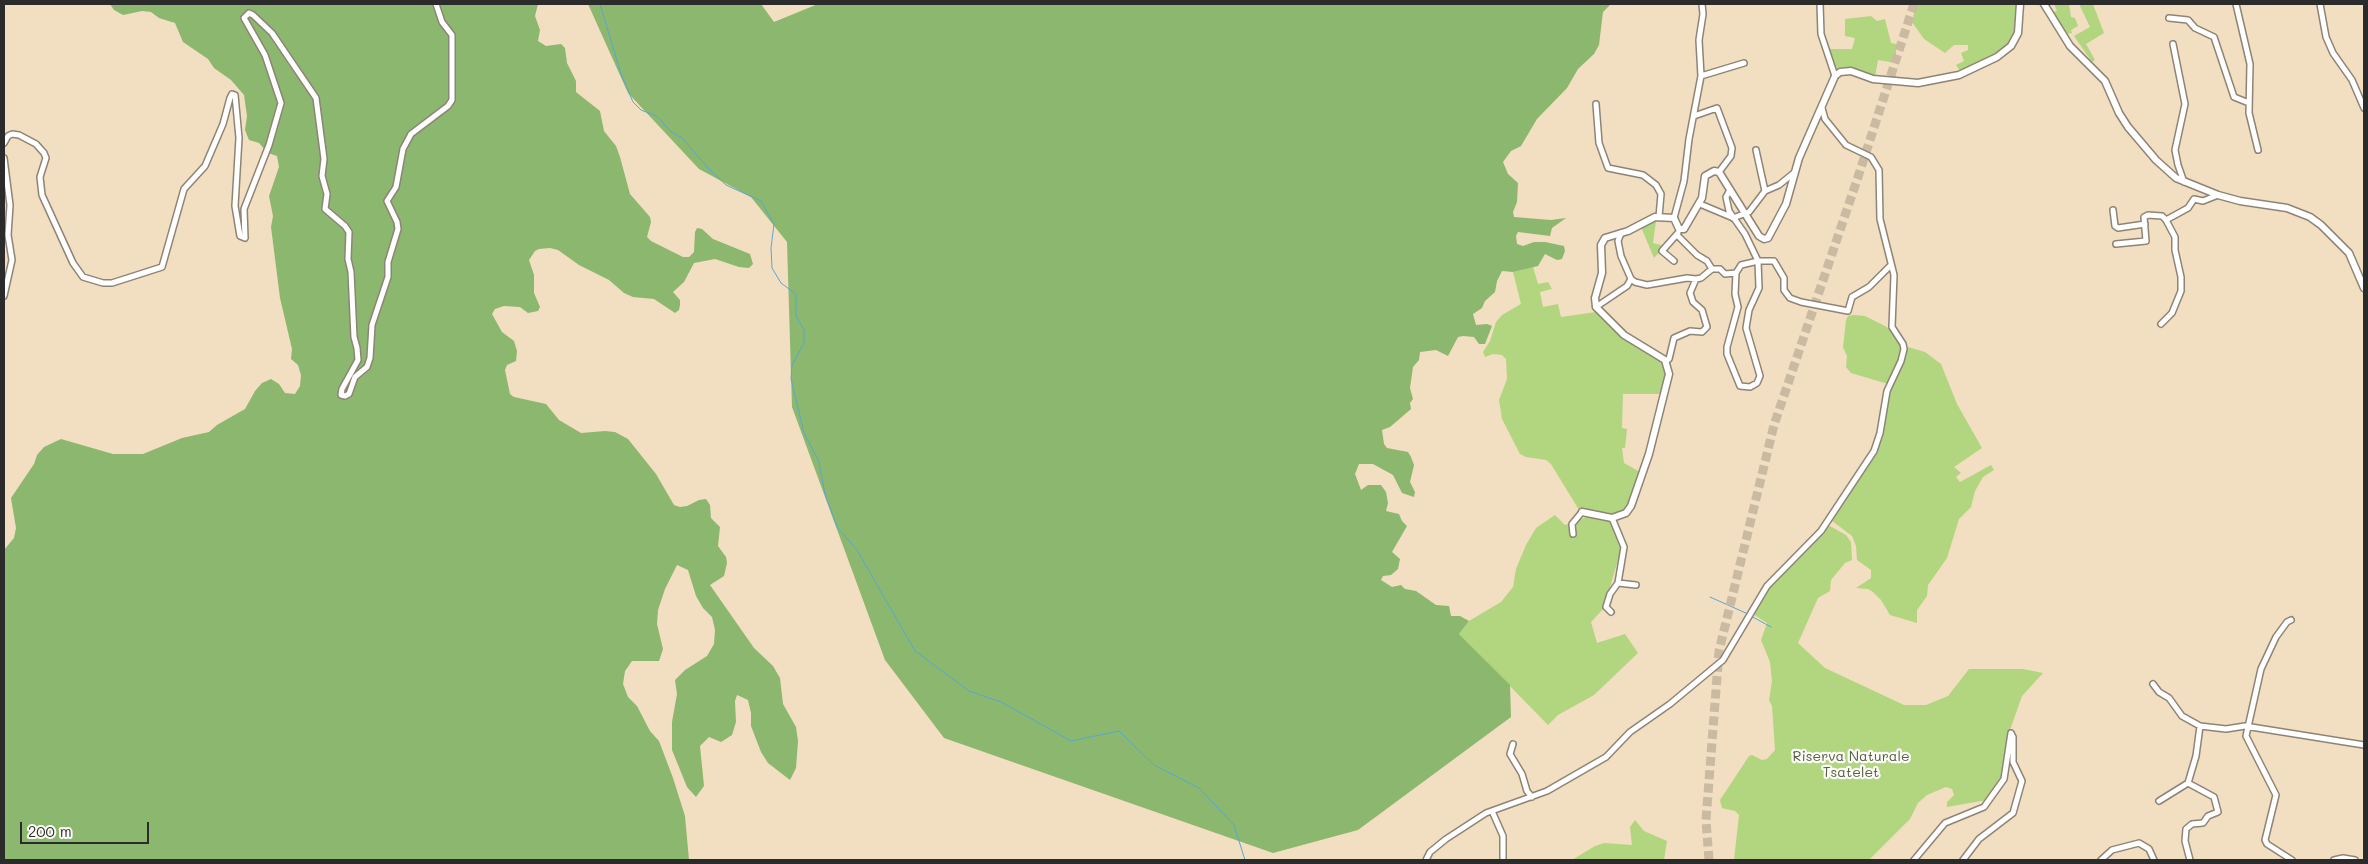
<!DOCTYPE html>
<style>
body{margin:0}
#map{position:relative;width:2368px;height:864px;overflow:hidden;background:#f2dec0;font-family:Mali,sans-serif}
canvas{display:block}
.frame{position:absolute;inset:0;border:5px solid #2b2b2b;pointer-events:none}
.scale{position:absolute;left:20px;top:822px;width:129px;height:22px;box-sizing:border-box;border:2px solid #2b2b2b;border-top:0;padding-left:6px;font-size:15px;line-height:18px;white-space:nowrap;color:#2b2b2b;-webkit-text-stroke:4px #fdfcf7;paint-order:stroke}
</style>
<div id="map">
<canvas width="2368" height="864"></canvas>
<div class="frame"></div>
<div class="scale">200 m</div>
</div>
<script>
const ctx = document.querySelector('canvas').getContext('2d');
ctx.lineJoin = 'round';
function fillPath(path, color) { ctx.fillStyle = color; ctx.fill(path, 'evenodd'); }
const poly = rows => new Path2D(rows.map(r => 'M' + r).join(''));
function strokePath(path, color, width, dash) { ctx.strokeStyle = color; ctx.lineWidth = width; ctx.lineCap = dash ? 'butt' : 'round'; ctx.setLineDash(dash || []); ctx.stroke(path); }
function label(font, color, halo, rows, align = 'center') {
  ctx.font = font + ' Mali,sans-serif'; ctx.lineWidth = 4.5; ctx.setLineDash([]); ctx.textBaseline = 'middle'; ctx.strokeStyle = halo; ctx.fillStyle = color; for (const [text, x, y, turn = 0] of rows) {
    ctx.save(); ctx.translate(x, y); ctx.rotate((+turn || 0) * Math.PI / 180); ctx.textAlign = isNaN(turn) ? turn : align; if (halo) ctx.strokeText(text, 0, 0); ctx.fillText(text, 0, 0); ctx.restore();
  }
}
fillPath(poly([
 [1916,4,2017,4,2014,35,2010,43,1991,58,1960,71,1956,65,1964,61,1961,53,1968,50,1968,45,1954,45,1945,53,1924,39,1912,22],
 [2054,4,2069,4,2071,17,2075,18,2078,26,2071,30,2072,33,2066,34,2053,12,2057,11],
 [2079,4,2093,4,2104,33,2086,44,2095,60,2092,62,2074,36,2090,27],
 [1871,16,1877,21,1885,19,1891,43,1896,44,1896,63,1878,60,1875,77,1847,67,1834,68,1827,49,1852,49,1855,38,1845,36,1845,19],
 [1652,221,1656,221,1653,243,1665,246,1654,258,1641,227],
 [1533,267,1538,284,1548,282,1552,289,1540,292,1543,307,1558,304,1561,317,1596,312,1628,341,1663,361,1667,372,1664,394,1623,394,1622,428,1627,429,1625,448,1622,448,1624,463,1640,472,1630,504,1619,514,1579,510,1551,464,1546,460,1526,457,1520,454,1502,419,1499,400,1507,379,1506,359,1502,355,1493,354,1485,357,1483,352,1490,341,1496,322,1502,315,1521,304,1513,272],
 [1854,315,1865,316,1883,325,1890,329,1900,343,1902,350,1900,359,1888,384,1851,373,1846,367,1847,356,1843,347,1846,320,1848,316],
 [1908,347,1925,352,1941,364,1957,404,1982,448,1954,467,1961,473,1956,477,1960,482,1991,465,1994,470,1983,477,1975,491,1971,507,1959,519,1947,558,1928,585,1927,596,1917,610,1917,623,1890,615,1881,600,1873,592,1868,589,1856,588,1871,578,1871,570,1857,560,1856,546,1852,536,1831,520,1872,458,1889,392],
 [1555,515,1565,525,1587,517,1612,522,1622,546,1604,608,1591,622,1597,643,1625,634,1638,653,1594,695,1558,715,1548,725,1459,634,1469,621,1501,602,1513,587,1516,569,1526,545,1536,528],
 [1828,525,1846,535,1851,542,1852,560,1845,563,1831,580,1830,591,1818,598,1798,643,1825,668,1904,705,1926,705,1948,696,1969,669,2023,669,2043,673,2022,696,2010,730,2002,779,1987,800,1947,807,1947,802,1954,795,1952,789,1946,787,1927,795,1918,803,1910,819,1869,860,1734,860,1739,815,1735,811,1722,808,1720,800,1749,756,1752,755,1762,760,1767,759,1775,750,1772,706,1769,700,1772,681,1770,662,1761,640,1767,623,1753,614,1764,594,1809,547],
 [1635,820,1644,831,1667,841,1664,860,1572,860,1595,846,1604,843,1632,845,1630,827]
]), '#b1d67f');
fillPath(poly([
 [110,4,538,4,535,16,540,30,538,41,546,46,561,44,565,48,567,63,576,81,576,92,600,111,604,131,616,146,620,157,630,194,650,217,651,222,647,237,651,241,683,257,689,257,694,252,695,232,697,228,702,229,713,239,750,254,753,264,749,268,739,267,715,259,694,263,684,282,673,292,680,300,680,305,679,310,675,313,654,299,633,297,624,293,609,280,579,265,558,250,550,248,539,249,535,251,529,260,534,275,534,293,540,307,538,311,528,313,520,307,504,306,495,309,492,314,502,332,514,341,517,351,516,361,507,365,505,370,510,394,514,397,546,404,559,420,581,433,605,431,615,432,628,439,656,474,674,505,680,507,687,506,699,500,706,499,710,505,711,518,720,527,718,546,726,557,727,563,724,576,710,585,754,648,773,666,780,678,783,704,796,727,798,741,796,768,790,780,768,763,761,752,751,726,751,713,748,700,737,695,735,701,736,722,732,735,721,742,709,737,700,746,704,786,696,797,687,787,672,750,672,722,677,694,675,680,685,670,707,656,714,644,715,630,712,617,703,608,696,596,688,570,677,565,665,589,658,610,657,624,663,649,659,661,632,661,625,671,623,684,628,697,637,706,650,731,659,741,673,778,685,816,689,860,4,860,4,550,14,538,16,528,11,498,34,464,37,455,44,447,61,439,113,454,143,454,182,438,209,432,217,425,245,409,255,391,262,383,271,379,279,384,285,393,295,394,300,386,301,375,298,365,291,359,292,349,280,298,271,227,273,216,269,196,279,167,277,156,268,153,259,143,249,140,245,130,247,116,244,95,231,80,214,68,208,59,183,42,175,23,159,18,151,12,142,11,123,15,114,10],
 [588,4,761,4,774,22,818,4,1611,4,1603,12,1599,45,1594,54,1578,69,1567,88,1537,119,1521,146,1511,151,1503,162,1508,174,1518,183,1517,202,1513,212,1514,217,1551,220,1566,218,1552,228,1550,236,1518,232,1516,236,1517,244,1523,246,1534,242,1545,242,1564,246,1565,251,1562,259,1557,260,1545,254,1538,266,1513,272,1502,271,1497,281,1495,292,1485,301,1482,308,1473,314,1476,325,1487,324,1492,326,1485,344,1479,344,1474,337,1463,336,1458,337,1448,356,1436,350,1420,352,1419,360,1413,367,1410,388,1413,399,1410,403,1411,409,1390,427,1382,430,1384,444,1387,448,1408,452,1411,457,1414,465,1410,482,1415,492,1414,497,1402,493,1393,475,1373,464,1359,464,1355,474,1361,490,1368,485,1381,485,1386,492,1388,503,1386,511,1399,514,1402,521,1407,526,1392,552,1400,559,1398,569,1391,575,1383,576,1381,580,1392,587,1401,585,1405,589,1416,591,1436,605,1449,606,1451,616,1460,616,1469,621,1459,634,1510,685,1511,717,1358,830,1273,853,944,738,885,660,792,407,787,242,751,197,699,169,628,93]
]), '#8cb76e');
strokePath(poly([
 [600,4,621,74,633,102,641,110,657,116,671,132,682,138,708,168,726,185,761,201,774,224,771,248,772,268,781,283,796,294,796,316,804,330,804,343,792,365,791,379,804,433,819,462,825,494,837,527,857,550,915,651,969,691,1001,702,1071,741,1119,731,1154,765,1199,788,1234,825,1245,860],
 [1710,597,1748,614],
 [1751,616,1771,627]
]), '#58a7d2', 1);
strokePath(poly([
 [1709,860,1706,820,1719,651,1774,425,1858,177,1914,4]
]), '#cabaa2', 9, [9, 4.5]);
const minor = poly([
 [1820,4,1821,34,1835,76],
 [2236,4,2250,64,2249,113,2258,150],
 [2320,4,2326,37,2333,53,2352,80,2364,108],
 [2169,18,2188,20,2195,28,2214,37,2234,97,2249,103],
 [2173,44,2185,104,2175,150,2178,165,2184,182],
 [1701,76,1744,63],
 [1596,104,1599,143,1608,168,1643,175,1656,185,1661,194,1659,217],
 [1694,116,1717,108,1732,148,1731,156,1719,172],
 [4,143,8,136,12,134,19,135,36,144,44,153,46,158,40,177,42,195,73,263,83,277,103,283,112,283,162,267,184,189,205,166,223,124,230,98,232,94,235,95,239,138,235,206,240,236,245,238,244,209,269,145,281,103,265,55,244,18,249,13,253,15,272,33,316,98,324,159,322,176,327,194,325,209,345,226,349,232,348,259,351,272,354,337,357,348,358,360,342,389,341,395,345,396,349,394,355,377,367,367,370,358,372,325,388,277,388,262,398,229,397,222,387,201,396,187,403,149,411,134,448,106,452,100,452,35,442,22,436,4],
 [1756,150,1765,191],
 [4,158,10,205,8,235,12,260,4,296],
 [1730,190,1726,197,1729,211,1745,234,1758,261,1759,288,1749,310,1746,328,1760,376,1757,383,1750,387,1740,386,1727,354,1727,347,1738,307,1735,294,1736,273],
 [1700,204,1731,217],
 [2113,210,2115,226,2118,228,2145,224],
 [1674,218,1684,181,1689,139,1701,76,1699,40,1703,14,1702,4],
 [1733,218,1749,212,1765,191,1779,185,1795,172],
 [1621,233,1618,241,1621,256,1631,279,1635,282,1647,285,1687,278,1696,279],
 [1677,235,1697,255,1707,261,1712,269],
 [2116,244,2146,241,2144,217,2148,215,2162,216,2166,220,2188,208,2194,199,2203,201,2218,195],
 [1674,261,1662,251,1678,233],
 [1596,307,1627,286,1631,279],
 [2161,324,2172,313,2181,291,2181,277,2175,250,2175,237,2166,220],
 [1666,361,1669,359,1674,338,1690,331,1702,332,1707,327,1702,310,1693,302,1690,293,1696,279,1701,278,1712,269,1720,269,1725,274,1736,273,1741,265,1758,261,1774,261,1784,278,1784,290,1790,298,1801,302,1848,311,1852,297,1869,287,1891,265],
 [1573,534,1572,524,1582,512],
 [1618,583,1636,585],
 [1611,612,1606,607,1610,594,1618,583,1624,547,1612,518],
 [2291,620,2287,622,2276,637,2261,669,2246,736,2276,795,2265,840,2267,844,2292,860],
 [2153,684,2159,692,2169,698,2182,716,2200,726,2226,729,2245,726,2364,745],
 [1513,744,1510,754,1522,774,1527,791,1532,797],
 [2188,783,2214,797,2218,812,2208,816,2203,823,2192,824,2186,829,2185,841,2190,860],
 [2159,801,2188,783,2196,756,2200,726],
 [1492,811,1503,836,1503,860],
 [1426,860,1430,852,1446,839,1486,813,1547,791,1606,757,1630,732,1670,704,1723,660,1767,586,1821,531,1874,451,1880,433,1887,391,1901,361,1904,349,1903,344,1892,327,1894,275,1880,219,1879,170,1871,157,1846,145,1825,119,1822,108],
 [1914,860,1945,823,1984,807,2004,779,2011,733,2013,737,2013,762,2022,781,2013,813,1979,839,1963,860],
 [2101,860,2112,850,2139,843,2149,849,2154,860],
 [2334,860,2343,858,2355,860]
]);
const tertiary = poly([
 [2044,4,2070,46,2105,81,2119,113,2128,127,2156,160,2176,178,2218,195,2240,201,2287,208,2310,217,2321,225,2349,253,2364,288],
 [1582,512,1612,518,1626,513,1631,506,1649,454,1669,374,1665,360,1624,335,1596,307,1595,298,1602,273,1601,245,1605,238,1628,231,1655,217,1674,218,1679,229,1684,229,1702,198,1705,176,1714,171,1719,172,1759,236,1764,239,1768,238,1786,204,1799,158,1835,76,1840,72,1851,71,1873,79,1918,83,1959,75,1997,57,2011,46,2018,33,2020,4]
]);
strokePath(minor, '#8e8476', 8);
strokePath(tertiary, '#8e8476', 9);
strokePath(minor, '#fff', 5);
strokePath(tertiary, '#fff', 6);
label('14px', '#535e44', '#fdfcf7', [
 ["Riserva Naturale",1851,757],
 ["Tsatelet",1851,773]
]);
</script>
